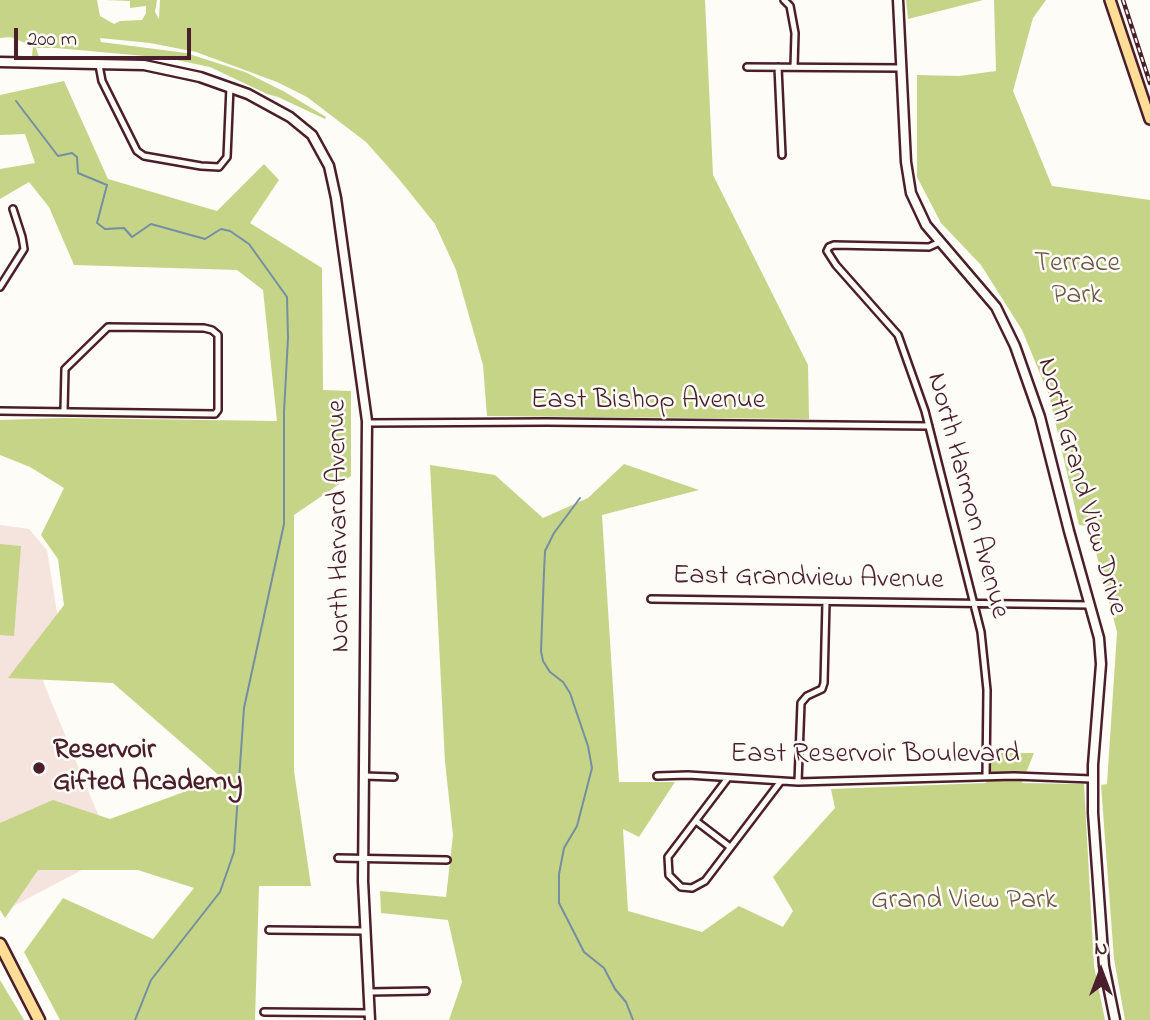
<!DOCTYPE html>
<style>
body{margin:0}
#map{position:relative;width:1150px;height:1020px;overflow:hidden;background:#fdfcf7;font-family:"Indie Flower",sans-serif}
canvas{display:block}
.north{position:absolute;left:1066px;top:936px;width:70px;height:70px;-webkit-text-stroke:5px #fdfcf7;paint-order:stroke;rotate:0deg;font-size:19px;font-weight:700;line-height:28px;text-align:center;color:#4a1f2b}
.north::after{content:'';display:block;margin:auto;width:24px;height:32px;background:#4a1f2b;clip-path:polygon(50% 0,100% 100%,50% 72%,0 100%)}
.scale{position:absolute;left:14px;top:28px;width:177px;height:32px;box-sizing:border-box;border:4px solid #4a1f2b;border-top:0;padding-left:9px;font-size:21px;line-height:24px;white-space:nowrap;color:#4a1f2b;-webkit-text-stroke:5px #fdfcf7;paint-order:stroke}
</style>
<div id="map">
<canvas width="1150" height="1020"></canvas>
<div class="north">N</div>
<div class="scale">200 m</div>
</div>
<script>
const ctx = document.querySelector('canvas').getContext('2d');
ctx.lineJoin = 'round';
function fillPath(path, color) { ctx.fillStyle = color; ctx.fill(path, 'evenodd'); }
const poly = rows => new Path2D(rows.map(r => 'M' + r).join(''));
function strokePath(path, color, width, dash) { ctx.strokeStyle = color; ctx.lineWidth = width; ctx.lineCap = dash ? 'butt' : 'round'; ctx.setLineDash(dash || []); ctx.stroke(path); }
function label(font, color, halo, rows, align = 'center') {
  ctx.font = font + ' "Indie Flower",sans-serif'; ctx.lineWidth = 5; ctx.setLineDash([]); ctx.textBaseline = 'middle'; ctx.strokeStyle = halo; ctx.fillStyle = color; for (const [text, x, y, turn = 0] of rows) {
    ctx.save(); ctx.translate(x, y); ctx.rotate((+turn || 0) * Math.PI / 180); ctx.textAlign = isNaN(turn) ? turn : align; if (halo) ctx.strokeText(text, 0, 0); ctx.fillText(text, 0, 0); ctx.restore();
  }
}
fillPath(poly([
 [0,525,29,529,47,550,59,625,37,651,44,684,114,853,4,911,0,905]
]), '#f5e3dd');
fillPath(poly([
 [0,0,97,0,100,16,114,24,120,21,142,20,146,13,146,6,130,8,130,1,105,0,157,0,155,12,159,19,160,0,705,0,713,175,808,365,809,419,487,416,483,365,456,270,435,224,398,178,366,142,307,97,277,82,196,52,150,43,100,38,101,42,186,53,245,72,285,92,326,117,325,119,278,97,267,94,210,67,167,58,56,48,36,48,39,57,32,56,33,46,10,37,0,38],
 [906,0,983,0,908,19],
 [994,0,1046,0,1033,18,1013,91,1052,186,1150,200,1150,1020,1125,1020,1114,959,1101,785,1107,784,1117,632,1089,526,1079,525,1049,395,1022,330,981,265,941,223,917,177,917,75,959,76,996,71],
 [64,81,108,179,217,211,264,164,279,180,250,223,322,268,323,390,351,391,351,476,294,515,294,771,311,886,259,886,255,1020,60,1020,24,952,63,898,153,939,194,888,138,870,38,870,5,918,0,910,0,823,53,800,110,819,222,778,113,683,8,678,64,605,58,559,41,535,64,488,30,467,0,455,0,420,62,418,277,421,263,290,237,270,74,265,49,207,29,182,0,199,0,169,35,163,25,134,0,135,0,95],
 [624,464,699,490,602,515,619,782,675,782,639,837,623,829,628,911,702,932,739,906,783,927,793,911,773,877,835,808,831,789,986,783,993,753,1034,753,1022,783,1084,784,1094,966,1105,1020,449,1020,462,982,448,920,381,913,380,891,446,897,453,835,445,762,430,465,495,475,543,518,588,498],
 [0,544,21,546,14,636,0,635],
 [0,980,24,1020,0,1020]
]), '#c6d488');
strokePath(poly([
 [16,101,58,156,72,153,77,157,78,173,107,185,97,223,105,229,124,228,132,237,151,224,205,239,221,229,230,231,249,244,287,297,288,338,284,412,284,524,244,708,234,852,220,892,151,980,135,1020],
 [580,498,554,533,545,551,544,572,541,651,543,661,550,672,563,682,570,693,588,746,592,768,577,826,564,848,559,874,559,903,584,952,604,968,615,989,626,1002,633,1020]
]), '#738fa1', 2);
const street = poly([
 [784,0,790,6,795,33,794,67],
 [99,65,102,81,137,151,144,156,201,166,219,167,227,157,230,87],
 [747,67,902,68],
 [778,67,782,155],
 [940,242,929,247,834,245,829,247,827,251,836,265,898,335,925,411,981,632,987,690,986,777],
 [0,287,24,249,22,237,13,209],
 [0,411,215,414,218,410,218,335,212,330,204,328,108,327,65,369,64,411],
 [368,423,547,422,929,426],
 [651,599,1090,605],
 [364,776,394,777],
 [657,776,688,775,798,782,1014,776,1092,779],
 [728,778,668,857,669,875,681,887,692,888,705,881,781,781],
 [798,782,801,703,807,696,822,689,824,683,826,602],
 [696,821,730,847],
 [338,858,447,860],
 [269,930,366,931],
 [369,992,426,991],
 [264,1012,370,1013]
]);
const secondary = poly([
 [898,0,906,162,911,193,926,225,996,307,1015,346,1040,417,1069,531,1099,638,1101,664,1093,765,1093,813,1104,966,1115,1020],
 [0,62,144,65,200,77,248,94,290,117,312,135,329,166,336,198,367,421,363,881,370,1020]
]);
const primary = poly([
 [1110,0,1150,119]
]);
const highway = poly([
 [0,944,39,1020]
]);
strokePath(street, '#4a1f2b', 10);
strokePath(secondary, '#4a1f2b', 13);
strokePath(primary, '#4a1f2b', 14);
strokePath(highway, '#4a1f2b', 15);
strokePath(street, '#fdfcf7', 5);
strokePath(secondary, '#fdfcf7', 8);
strokePath(primary, '#fedd96', 9);
strokePath(highway, '#fedd96', 10);
const rail = poly([
 [1123,0,1150,83]
]);
strokePath(rail, '#4a1f2b', 4.5);
strokePath(rail, '#fdfcf7', 2, [5]);
for (const [x, y, r, color] of [
 [39,768,7,"#4a1f2b"]
]) { const dot = new Path2D(); dot.arc(x, y, r, 0, 2 * Math.PI); ctx.fillStyle = color; ctx.fill(dot); strokePath(dot, '#fdfcf7', 2.5); }
label('28px', '#6f5547', '#fdfcf7', [
 ["Terrace",1077,265],
 ["Park",1077,297],
 ["Grand View Park",964,902]
]);
label('28px', '#4a1f2b', '#fdfcf7', [
 ["East Bishop Avenue",648,402],
 ["North Grand View Drive",1080,487,74],
 ["North Harmon Avenue",966,496,75],
 ["North Harvard Avenue",341,526,-91],
 ["East Grandview Avenue",808,580,1],
 ["East Reservoir Boulevard",875,756]
]);
label('bold 28px', '#4a1f2b', '#fdfcf7', [
 ["Reservoir",53,752],
 ["Gifted Academy",53,784]
], 'left');
</script>
